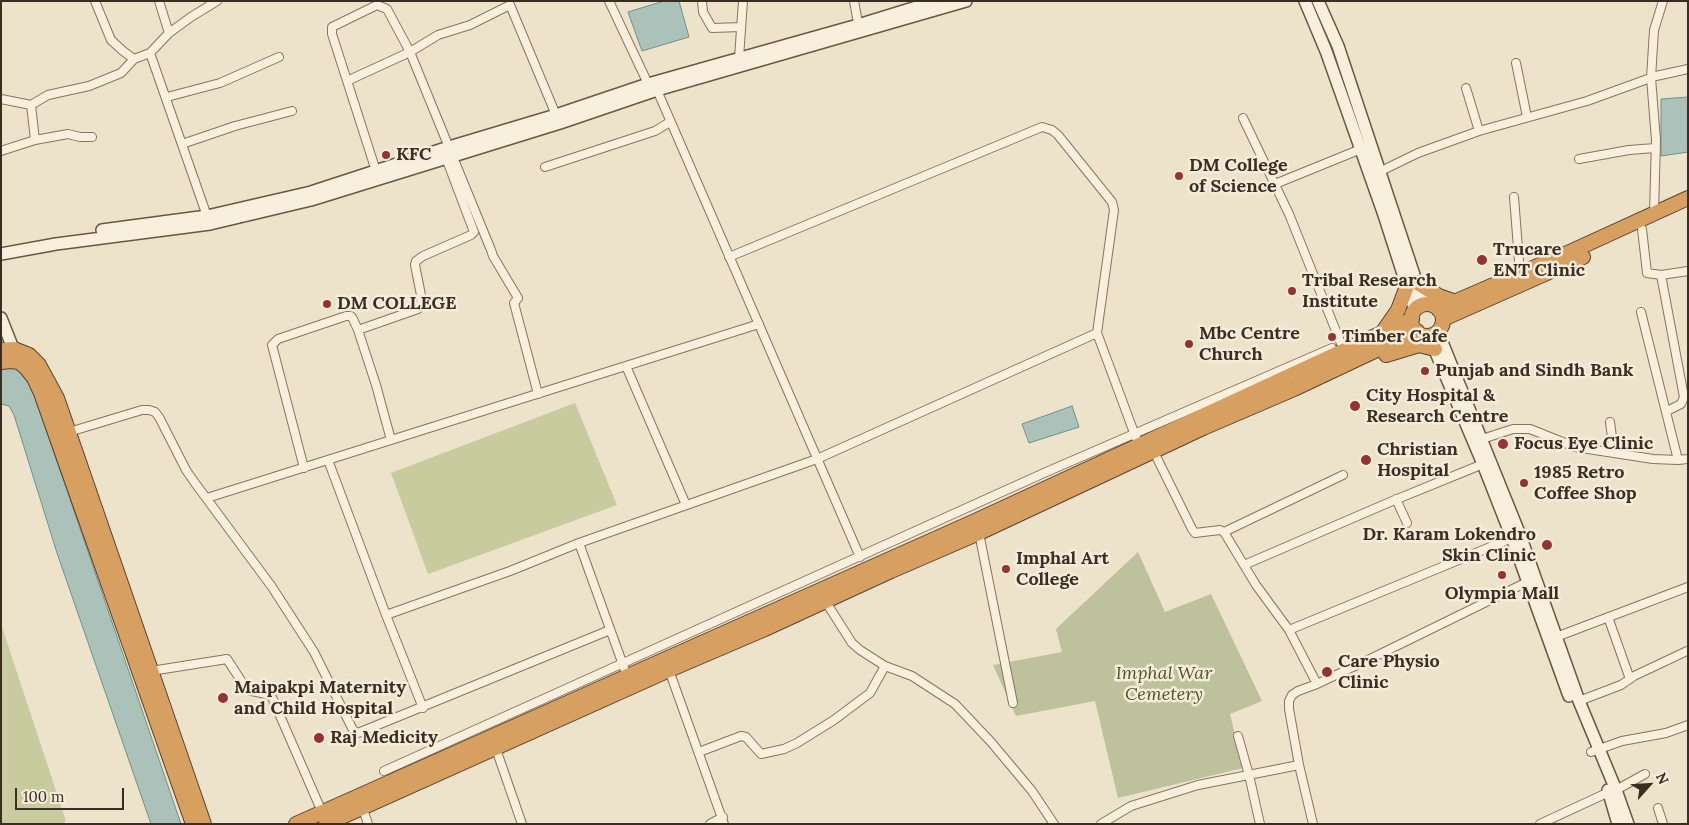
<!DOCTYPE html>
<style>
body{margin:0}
#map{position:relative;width:1689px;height:825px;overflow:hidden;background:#ede2ca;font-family:Lora,serif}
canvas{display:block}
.frame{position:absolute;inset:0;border:2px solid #3a2d21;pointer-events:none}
.north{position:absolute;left:1624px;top:760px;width:50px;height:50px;-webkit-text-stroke:4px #f5ecd9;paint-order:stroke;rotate:64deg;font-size:14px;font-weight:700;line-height:20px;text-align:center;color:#3a2d21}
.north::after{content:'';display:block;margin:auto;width:18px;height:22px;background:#3a2d21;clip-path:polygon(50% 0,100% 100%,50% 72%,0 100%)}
.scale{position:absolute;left:15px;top:788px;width:109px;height:22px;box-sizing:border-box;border:2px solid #3a2d21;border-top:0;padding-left:6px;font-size:15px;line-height:18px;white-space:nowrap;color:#3a2d21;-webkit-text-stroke:4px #f5ecd9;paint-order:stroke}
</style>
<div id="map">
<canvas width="1689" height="825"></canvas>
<div class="frame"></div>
<div class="north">N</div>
<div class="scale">100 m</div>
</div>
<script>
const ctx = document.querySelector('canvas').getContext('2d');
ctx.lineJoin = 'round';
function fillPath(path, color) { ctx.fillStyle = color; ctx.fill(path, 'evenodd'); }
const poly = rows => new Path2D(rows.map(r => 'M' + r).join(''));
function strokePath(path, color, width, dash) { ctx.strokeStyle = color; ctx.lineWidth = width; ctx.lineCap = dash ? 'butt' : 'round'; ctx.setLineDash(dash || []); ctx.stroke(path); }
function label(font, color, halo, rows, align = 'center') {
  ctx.font = font + ' Lora,serif'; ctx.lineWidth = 5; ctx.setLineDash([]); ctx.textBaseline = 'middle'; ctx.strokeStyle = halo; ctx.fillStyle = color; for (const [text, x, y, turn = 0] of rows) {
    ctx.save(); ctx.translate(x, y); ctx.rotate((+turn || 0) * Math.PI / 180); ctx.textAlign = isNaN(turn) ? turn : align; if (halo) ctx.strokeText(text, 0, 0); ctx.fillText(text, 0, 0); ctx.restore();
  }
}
fillPath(poly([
 [575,403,617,505,428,574,391,473],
 [1,624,66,821,62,824,1,824]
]), '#c7cb9e');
fillPath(poly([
 [1138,552,1165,612,1211,594,1262,701,1230,714,1243,768,1118,798,1095,701,1016,716,993,665,1062,652,1056,629]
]), '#bdc19c');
const water = poly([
 [664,1,679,1,689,37,642,51,628,12,664,1],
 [1688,97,1688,152,1661,156,1661,99,1688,97],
 [1,367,16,368,26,376,31,385,181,824,151,824,57,553,14,415,9,406,1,404,1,367],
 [1072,406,1079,427,1029,443,1022,424,1072,406]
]);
fillPath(water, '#aac2ba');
strokePath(water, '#719088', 1);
const street = poly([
 [95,1,111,40,123,51,134,59,150,53,208,219],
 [159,1,169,33],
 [609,1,650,88],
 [702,1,703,12,712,28,741,27],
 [854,1,859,29],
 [150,53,169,33,191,17,217,1],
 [739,58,743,1],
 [1516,63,1527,117],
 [347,81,410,52,387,9,377,5,332,27,332,34,376,171],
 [1466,88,1479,131],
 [657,90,860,557],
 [167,97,220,83,279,57],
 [1,99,31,105,48,95,89,86,121,73,134,59],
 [31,105,35,140],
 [1243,118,1289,214,1344,351],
 [182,144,235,126,292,111],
 [1,151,35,140,68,134,80,137,92,137],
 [1579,159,1629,150,1655,148],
 [545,167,655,131,670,122],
 [1377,173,1418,153,1479,131,1587,101,1656,76,1688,69],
 [1275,184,1361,149],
 [1514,197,1520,274],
 [1654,213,1656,140,1651,78,1654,30,1663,1],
 [1642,229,1647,273,1661,275,1688,271],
 [1661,275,1684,397,1681,404,1667,411],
 [1641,312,1678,460],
 [358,330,418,309,422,300,415,265,416,261,423,256,471,235,474,232,446,158],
 [1097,333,1136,438],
 [626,366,686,505],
 [538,394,514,303,518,298,493,256,491,250,410,52,438,35,470,25,510,5,556,115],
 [1610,422,1614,452],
 [69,432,142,410,149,410,155,412,159,417,186,470,195,483,272,587,314,652,353,730,358,733,610,630],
 [1482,439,1513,429,1530,429,1575,447,1653,459,1678,460,1688,459],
 [1154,452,1192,529,1195,533,1220,530,1224,532,1256,585,1289,630,1317,684],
 [328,460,386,615,510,571,579,543,817,459,1097,333,1114,210,1112,202,1058,135,1052,130,1042,127,729,257],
 [304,468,272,345,278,339,346,316,351,316,353,319,358,330,376,385,391,440],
 [207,498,759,324],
 [1396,499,1407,523],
 [1224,532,1343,475],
 [979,533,1013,703],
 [579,543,627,676],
 [1244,565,1390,502,1483,464],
 [386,615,423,708],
 [1608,617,1630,679],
 [1289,630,1512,538],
 [1556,637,1688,587],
 [885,666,912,676,955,704,991,742,1032,791,1054,824],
 [669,670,724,824],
 [151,671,227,659,247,690,271,695,322,812],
 [1579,701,1621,685,1634,676,1687,651],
 [1238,736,1249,775,1260,824],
 [496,749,522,824],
 [699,752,741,736,746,737,761,754,784,749,797,743,834,720,870,693,885,666,860,650,852,643,824,599],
 [1591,752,1622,741,1666,733,1688,725],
 [384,771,1044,473,1332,348],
 [1616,790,1645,774],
 [362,806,368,824],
 [1658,808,1663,824],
 [710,824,723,817],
 [1101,824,1131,806,1198,785,1299,765],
 [1313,824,1299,765,1289,709,1289,701,1292,695,1298,691,1317,684,1372,658,1527,582],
 [1540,824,1609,792]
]);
const secondary = poly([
 [1305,1,1326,51,1384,215,1415,311],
 [1318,1,1338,46,1424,305],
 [102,230,207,216,311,192,449,147,556,115,648,84,858,25,936,1],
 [1,254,56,244,210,224,311,200,560,123,657,90,966,1],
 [1,318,16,356],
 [1438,332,1520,535,1579,701,1616,790,1628,824],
 [1429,336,1483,464,1512,538,1569,696],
 [1608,790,1618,824]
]);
const highway = poly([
 [1416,282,1439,296,1456,302],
 '1411 320a16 16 0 1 1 32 0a16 16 0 1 1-32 0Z',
 [1438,309,1572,251,1688,198],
 [1443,319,1583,257],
 [1382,333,1398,310,1407,286],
 [1,350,14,349,29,355,39,365,57,398,204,824],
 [1386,355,1419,345,1435,349],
 [1,362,11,361,19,362,26,368,34,378,41,393,193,824],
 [296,824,973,522,1412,319],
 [326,824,669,670,765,629,891,571,979,533,1203,428,1294,389,1417,331]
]);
strokePath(street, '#89745f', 10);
strokePath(secondary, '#6b5642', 14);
strokePath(highway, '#574332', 16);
strokePath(street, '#f8efdd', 8);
strokePath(secondary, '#f8efdd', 11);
strokePath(highway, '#d7a060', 14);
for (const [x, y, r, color] of [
 [386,155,5,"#953234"],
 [1179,176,5,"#953234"],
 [1482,260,6,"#953234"],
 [1292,291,5,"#953234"],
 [327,304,5,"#953234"],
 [1332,337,5,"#953234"],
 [1189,344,5,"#953234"],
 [1425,371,5,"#953234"],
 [1355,406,6,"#953234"],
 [1503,444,6,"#953234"],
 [1366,460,6,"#953234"],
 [1524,483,5,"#953234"],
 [1547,545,6,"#953234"],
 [1006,569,5,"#953234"],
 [1502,575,5,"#953234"],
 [1327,672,6,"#953234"],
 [223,698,6,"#953234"],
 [319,738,6,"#953234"]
]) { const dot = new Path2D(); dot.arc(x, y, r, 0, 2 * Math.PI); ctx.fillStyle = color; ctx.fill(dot); strokePath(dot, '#f5ecd9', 2); }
label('bold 18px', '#3a2d21', '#f5ecd9', [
 ["KFC",396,155],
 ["DM College",1189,166],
 ["of Science",1189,187],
 ["Trucare",1493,250],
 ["ENT Clinic",1493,271],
 ["Tribal Research",1302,281],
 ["Institute",1302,302],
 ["DM COLLEGE",337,304],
 ["Mbc Centre",1199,334],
 ["Church",1199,355],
 ["Timber Cafe",1342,337],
 ["Punjab and Sindh Bank",1435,371],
 ["City Hospital &",1366,396],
 ["Research Centre",1366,417],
 ["Focus Eye Clinic",1514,444],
 ["Christian",1377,450],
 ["Hospital",1377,471],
 ["1985 Retro",1534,473],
 ["Coffee Shop",1534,494],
 ["Dr. Karam Lokendro",1536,535,"right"],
 ["Skin Clinic",1536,556,"right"],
 ["Imphal Art",1016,559],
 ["College",1016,580],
 ["Olympia Mall",1502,594,"center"],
 ["Care Physio",1338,662],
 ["Clinic",1338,683],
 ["Maipakpi Maternity",234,688],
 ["and Child Hospital",234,709],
 ["Raj Medicity",330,738]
], 'left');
label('italic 18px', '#4b5629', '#f5ecd9', [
 ["Imphal War",1164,674],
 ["Cemetery",1164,695]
]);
</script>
